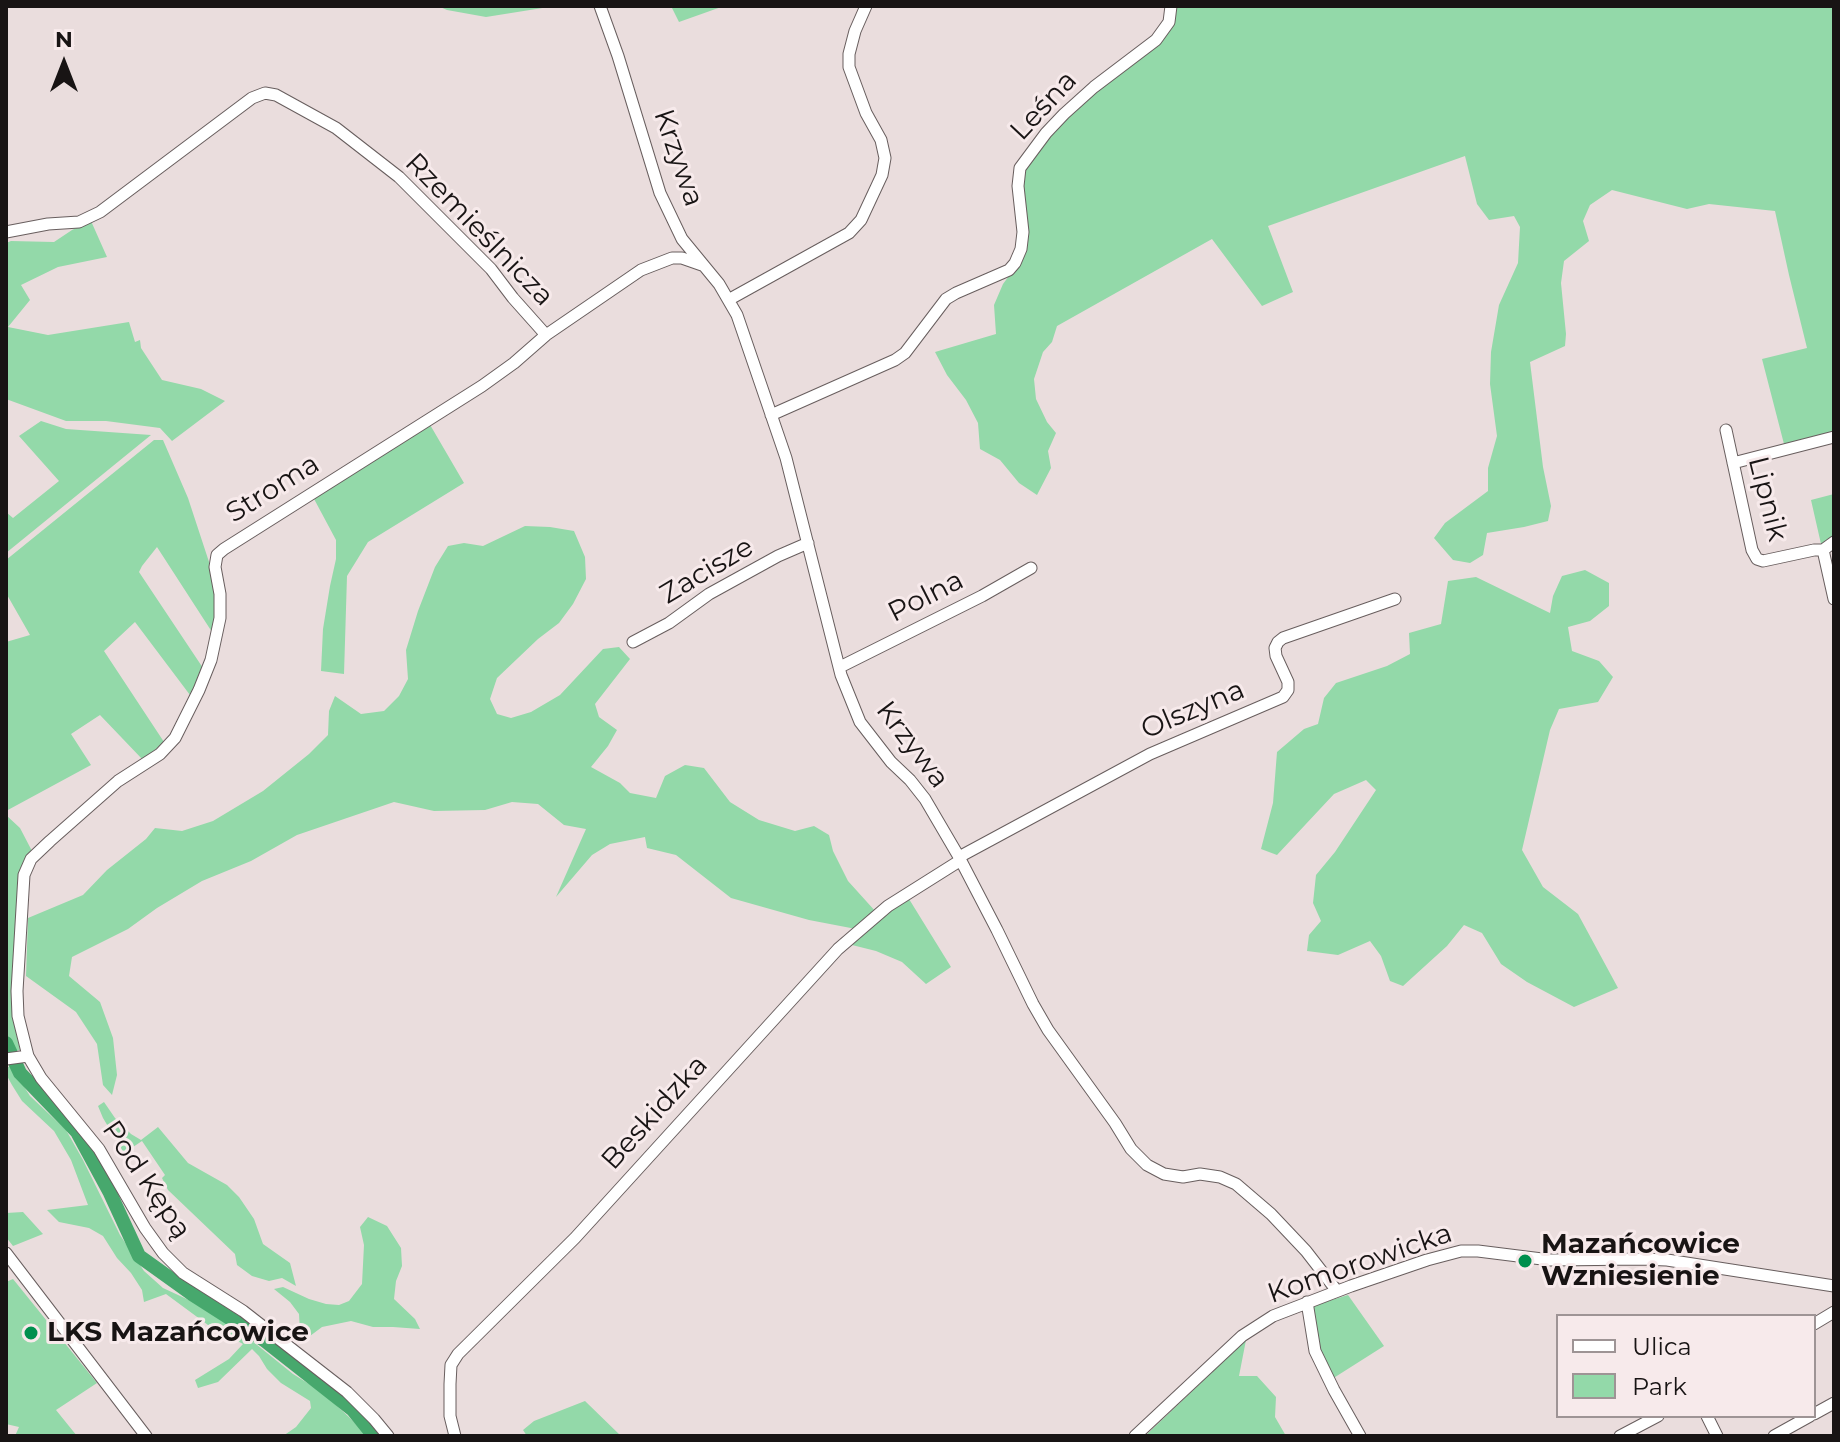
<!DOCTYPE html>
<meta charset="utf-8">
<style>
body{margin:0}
#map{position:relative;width:1840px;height:1442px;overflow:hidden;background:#eadddd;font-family:Montserrat,sans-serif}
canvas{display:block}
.frame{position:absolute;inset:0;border:8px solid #181414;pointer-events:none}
.legend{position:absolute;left:1556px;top:1314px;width:260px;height:104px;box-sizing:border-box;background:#f7eaeb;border:2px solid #9e9495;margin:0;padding:10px 14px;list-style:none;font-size:24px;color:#181414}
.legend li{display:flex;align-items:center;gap:16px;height:40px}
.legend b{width:40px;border:2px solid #9e9495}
.north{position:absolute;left:24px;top:24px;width:80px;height:80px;-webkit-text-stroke:6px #f7eaeb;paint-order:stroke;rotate:0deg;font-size:22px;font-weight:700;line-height:32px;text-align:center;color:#181414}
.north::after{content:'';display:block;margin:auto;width:28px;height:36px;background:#181414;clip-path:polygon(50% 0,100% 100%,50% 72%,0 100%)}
</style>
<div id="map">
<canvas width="1840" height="1442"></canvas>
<div class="frame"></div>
<ul class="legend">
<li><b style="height:10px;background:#fff"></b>Ulica</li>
<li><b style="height:22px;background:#93d9a9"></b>Park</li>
</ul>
<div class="north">N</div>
</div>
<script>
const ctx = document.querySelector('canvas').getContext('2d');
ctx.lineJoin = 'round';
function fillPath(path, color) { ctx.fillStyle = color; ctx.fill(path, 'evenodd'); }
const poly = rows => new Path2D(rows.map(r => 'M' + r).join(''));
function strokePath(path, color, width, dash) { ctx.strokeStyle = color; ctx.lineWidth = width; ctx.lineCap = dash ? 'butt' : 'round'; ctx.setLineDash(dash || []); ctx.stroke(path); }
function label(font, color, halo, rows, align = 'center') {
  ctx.font = font + ' Montserrat,sans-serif'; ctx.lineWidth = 6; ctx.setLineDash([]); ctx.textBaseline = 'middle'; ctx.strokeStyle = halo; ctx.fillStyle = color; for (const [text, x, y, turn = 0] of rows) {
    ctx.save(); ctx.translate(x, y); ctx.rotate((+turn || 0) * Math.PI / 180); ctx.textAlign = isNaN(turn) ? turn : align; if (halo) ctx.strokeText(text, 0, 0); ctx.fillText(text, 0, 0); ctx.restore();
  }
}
fillPath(poly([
 [438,6,555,6,486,17,447,10],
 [671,6,724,6,679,22],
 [1176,6,1834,6,1834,450,1831,434,1784,444,1762,359,1807,348,1789,275,1775,211,1709,204,1687,209,1612,190,1590,205,1583,221,1589,241,1564,261,1561,283,1566,334,1565,346,1530,362,1543,467,1551,506,1548,521,1524,527,1487,533,1483,555,1470,563,1453,560,1434,538,1445,523,1488,491,1488,468,1497,436,1490,384,1491,352,1499,305,1518,263,1520,227,1514,216,1489,220,1477,204,1465,156,1268,226,1293,292,1262,306,1212,239,1057,326,1052,342,1043,352,1034,379,1036,399,1047,422,1056,433,1048,451,1051,468,1037,495,1019,483,1000,460,980,449,978,423,966,400,947,375,935,352,996,334,994,305,1003,284,1017,265,1021,175,1043,142,1084,98,1158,43,1176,17],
 [91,221,107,257,58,267,21,285,30,300,8,327,48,335,129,322,135,342,140,340,141,348,162,380,201,389,225,401,172,441,160,428,106,421,66,421,6,399,6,243,11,241,54,242,72,230],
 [41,421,66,429,151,435,6,553,6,512,13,518,59,481,19,436],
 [429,423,464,483,368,542,347,576,344,674,321,671,323,629,330,586,336,559,336,540,313,497],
 [154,440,163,440,188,498,211,568,217,606,212,632,157,547,142,566,139,572,203,668,190,695,135,622,104,651,164,742,143,760,100,715,71,734,91,765,6,811,6,642,30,635,6,593,6,560],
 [1834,494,1834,537,1829,538,1821,544,1811,500],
 [525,526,550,527,574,531,585,557,586,579,573,604,559,623,538,639,497,678,490,699,497,714,511,718,531,712,560,695,603,649,619,647,630,659,595,704,599,717,617,730,608,746,591,767,620,783,630,793,656,798,665,776,685,765,704,768,730,802,759,820,795,831,814,826,829,835,833,851,848,881,876,912,856,929,809,920,731,898,676,855,647,848,645,837,610,844,592,855,556,897,586,829,564,825,538,804,512,802,485,810,434,811,394,802,297,835,251,861,202,881,157,908,128,929,72,957,69,976,100,1002,113,1038,117,1075,112,1095,103,1085,97,1044,76,1012,26,976,28,918,83,895,107,870,146,839,155,828,182,831,213,821,263,791,309,754,328,735,329,711,335,696,361,714,384,711,399,696,408,679,406,650,418,611,435,567,448,546,464,543,483,546],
 [1585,570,1609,583,1609,606,1590,621,1568,627,1572,651,1599,661,1613,677,1598,702,1559,709,1550,730,1522,850,1543,887,1578,914,1618,988,1574,1007,1527,982,1501,964,1482,933,1464,925,1447,946,1403,986,1390,981,1381,956,1370,941,1338,955,1307,951,1309,935,1321,921,1313,903,1316,875,1335,852,1376,790,1366,780,1334,794,1277,855,1261,849,1273,803,1277,752,1304,729,1318,724,1324,698,1336,683,1387,666,1410,654,1409,633,1441,624,1448,581,1476,577,1550,613,1553,596,1562,576],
 [6,815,20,828,32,851,18,932,12,984,12,1014,20,1050,13,1051,6,1030],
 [909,899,951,967,926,984,902,962,876,951,852,945,891,911],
 [11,1066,30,1096,66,1130,83,1160,120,1235,144,1271,163,1288,191,1301,246,1336,293,1374,322,1392,350,1418,367,1436,283,1436,296,1427,311,1408,310,1401,281,1383,267,1369,259,1356,252,1349,218,1382,198,1388,195,1380,229,1359,243,1344,208,1325,166,1294,144,1302,142,1290,131,1273,117,1258,103,1236,89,1228,59,1222,47,1210,88,1205,71,1160,54,1131,22,1101,12,1085,6,1074,6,1068],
 [104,1102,115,1118,131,1134,141,1140,158,1127,188,1163,227,1185,239,1197,254,1219,263,1244,290,1263,296,1286,282,1278,269,1281,252,1276,237,1265,235,1254,168,1190,162,1178,165,1175,142,1141,124,1153,103,1118,98,1106],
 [23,1212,43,1234,13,1246,6,1237,6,1213],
 [368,1217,387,1226,401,1248,402,1266,396,1281,394,1299,415,1319,420,1329,393,1327,373,1327,351,1321,322,1327,310,1336,300,1333,299,1314,290,1302,274,1289,283,1287,309,1299,326,1304,339,1305,349,1301,362,1284,364,1245,360,1227],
 [13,1279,97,1383,56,1410,77,1436,15,1436,19,1427,6,1424,6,1282],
 [1348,1295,1384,1346,1332,1379,1319,1350,1312,1306],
 [1246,1340,1239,1376,1257,1376,1276,1397,1275,1417,1286,1436,1145,1436],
 [585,1401,621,1436,527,1436,523,1430,534,1421]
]), '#93d9a9');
strokePath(poly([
 [6,1043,20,1073,77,1132,110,1193,139,1256,192,1294,264,1340,353,1410,374,1436]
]), '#47a86d', 14);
const minor = poly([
 [600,6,618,56,660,193,682,239,719,284,737,315,786,458,841,675,860,722,891,762,910,780,925,799,959,857,997,930,1033,1004,1048,1030,1115,1123,1131,1149,1147,1165,1164,1174,1183,1177,1200,1174,1220,1177,1236,1184,1271,1214,1306,1251,1337,1291],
 [6,232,48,224,79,222,100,212,252,98,265,93,276,95,336,128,399,177,491,269,513,298,546,335],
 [730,299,849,233,861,220,882,175,885,158,881,140,866,113,849,67,849,54,855,31,866,6],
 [771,415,895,360,905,353,946,299,956,293,1009,270,1015,263,1021,249,1023,232,1018,186,1020,168,1046,133,1064,114,1094,87,1156,40,1169,22,1171,6],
 [1726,430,1752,550,1757,559,1763,561,1814,550,1823,550,1834,599],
 [1733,463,1834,437],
 [1823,550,1834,542],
 [633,642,669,623,709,594,778,556,808,543],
 [840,667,982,596,1031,568],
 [959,857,1150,754,1283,697,1288,690,1288,682,1276,656,1275,648,1278,642,1283,638,1395,599],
 [6,1059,28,1056],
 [6,1253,146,1436],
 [1307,1302,1315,1351,1334,1390,1360,1436],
 [1814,1324,1834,1312],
 [1814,1414,1834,1403],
 [1707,1416,1717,1436],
 [388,1436,374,1419,347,1392,243,1311,183,1273,163,1253,145,1228,99,1149,41,1078,28,1056,18,1016,17,991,24,875,31,859,50,841,118,781,160,754,175,738,199,690,211,660,220,618,220,594,215,567,217,555,224,549,482,386,514,363,546,335,641,270,672,258,682,258,702,265],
 [455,1436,450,1416,450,1384,451,1365,458,1354,575,1238,838,949,888,906,961,860],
 [1135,1436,1242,1336,1273,1316,1351,1286,1427,1260,1461,1251,1478,1251,1550,1260,1641,1259,1667,1260,1834,1286],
 [1620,1436,1658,1416],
 [1774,1436,1810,1416]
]);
strokePath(minor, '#685e5e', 13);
strokePath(minor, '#fff', 11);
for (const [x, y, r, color] of [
 [1525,1261,8,"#008f4e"],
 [31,1333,8,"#008f4e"]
]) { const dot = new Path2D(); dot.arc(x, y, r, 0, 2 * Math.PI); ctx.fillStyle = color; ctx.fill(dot); strokePath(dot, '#f7eaeb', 3); }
label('28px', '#181414', '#f7eaeb', [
 ["Leśna",1044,106,-47],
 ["Krzywa",678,158,71],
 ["Rzemieślnicza",479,230,46],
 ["Stroma",273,489,-32],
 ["Lipnik",1767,499,76],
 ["Zacisze",707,571,-31],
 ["Polna",926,597,-27],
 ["Olszyna",1193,710,-23],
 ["Krzywa",912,745,53],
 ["Beskidzka",655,1113,-48],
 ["Pod Kępą",146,1180,56],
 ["Komorowicka",1360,1264,-19]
]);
label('bold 28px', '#181414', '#f7eaeb', [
 ["Mazańcowice",1541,1245],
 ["Wzniesienie",1541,1277],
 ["LKS Mazańcowice",47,1333]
], 'left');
</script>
